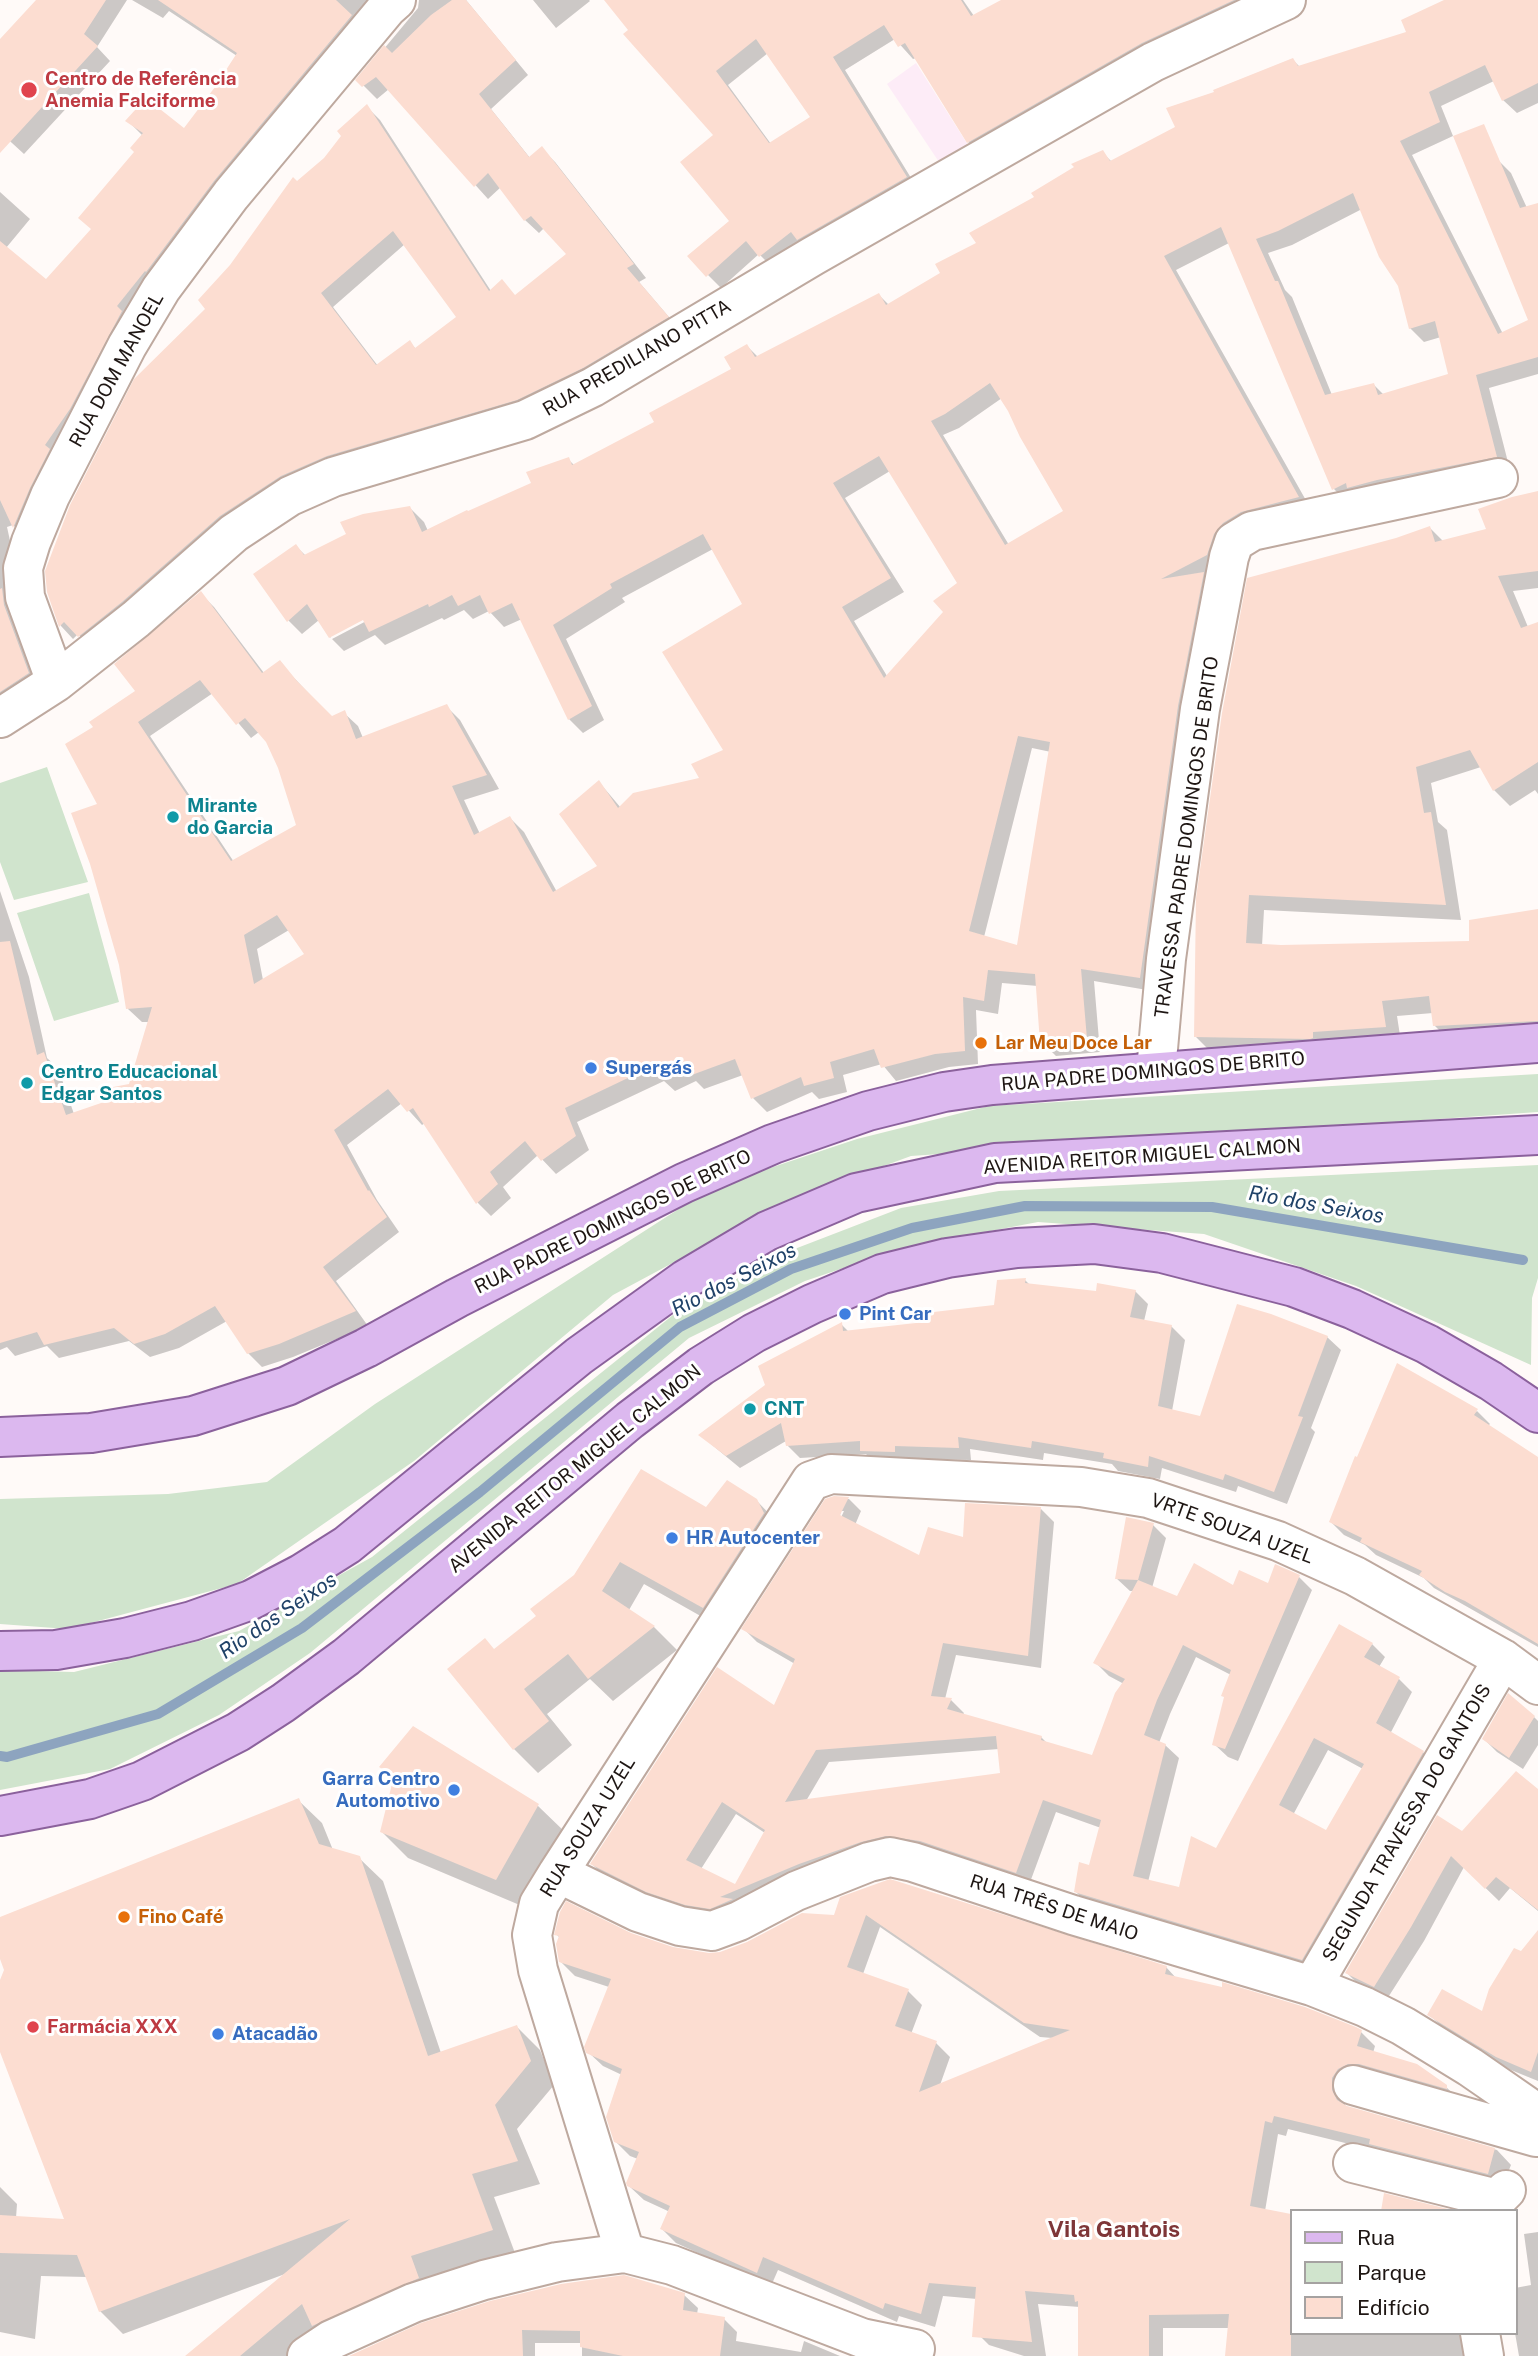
<!DOCTYPE html>
<meta charset="utf-8">
<style>
body{margin:0}
#map{position:relative;width:1538px;height:2356px;overflow:hidden;background:#fffaf8;font-family:"Public Sans",sans-serif}
canvas{display:block}
.legend{position:absolute;left:1290px;top:2209px;width:228px;height:126px;box-sizing:border-box;background:#fff;border:2px solid #a5a2a1;margin:0;padding:9px 12px;list-style:none;font-size:21px;color:#1e1613}
.legend li{display:flex;align-items:center;gap:14px;height:35px}
.legend b{width:35px;border:2px solid #a5a2a1}
</style>
<div id="map">
<canvas width="1538" height="2356"></canvas>
<ul class="legend">
<li><b style="height:9px;background:#dcb8ef"></b>Rua</li>
<li><b style="height:19px;background:#d0e4cd"></b>Parque</li>
<li><b style="height:19px;background:#fcddd1"></b>Edifício</li>
</ul>
</div>
<script>
const ctx = document.querySelector('canvas').getContext('2d');
ctx.lineJoin = 'round';
function fillPath(path, color) { ctx.fillStyle = color; ctx.fill(path, 'evenodd'); }
const poly = rows => new Path2D(rows.map(r => 'M' + r).join(''));
function strokePath(path, color, width, dash) { ctx.strokeStyle = color; ctx.lineWidth = width; ctx.lineCap = dash ? 'butt' : 'round'; ctx.setLineDash(dash || []); ctx.stroke(path); }
function label(font, color, halo, rows, align = 'center') {
  ctx.font = font + ' "Public Sans",sans-serif'; ctx.lineWidth = 6; ctx.setLineDash([]); ctx.textBaseline = 'middle'; ctx.strokeStyle = halo; ctx.fillStyle = color; for (const [text, x, y, turn = 0] of rows) {
    ctx.save(); ctx.translate(x, y); ctx.rotate((+turn || 0) * Math.PI / 180); ctx.textAlign = isNaN(turn) ? turn : align; if (halo) ctx.strokeText(text, 0, 0); ctx.fillText(text, 0, 0); ctx.restore();
  }
}
fillPath(poly([
 [916,63,968,145,941,165,887,84]
]), '#fdecf7');
fillPath(poly([
 [47,767,88,882,14,900,0,862,0,783],
 [89,893,119,1002,54,1021,17,913],
 [1538,1074,1538,1112,911,1156,788,1201,613,1295,414,1461,237,1584,68,1629,0,1624,0,1499,168,1494,267,1482,375,1404,713,1187,857,1139,989,1106],
 [1538,1165,1538,1278,1532,1298,1531,1365,1356,1286,1204,1234,1038,1222,906,1247,805,1281,689,1338,310,1653,219,1715,110,1769,0,1790,0,1670,74,1672,239,1631,372,1557,673,1315,779,1255,901,1208,999,1191]
]), '#d0e4cd');
fillPath(poly([
 [39,0,127,0,97,47,110,61,24,154,0,132,0,41],
 [132,0,393,0,227,194,27,539,13,525,7,527,42,687,0,714,0,192,30,219,6,248,46,281,92,230,136,152,143,136,128,121,184,130,217,88,237,56,169,11,163,18],
 [419,0,466,0,528,75,491,109,530,158,542,149,555,162,646,278,639,282,680,330,596,381,341,469,93,649,78,634,73,639,61,626,48,592,231,266,297,183,325,159,367,107,380,120,491,291,516,296,568,255,544,228,539,233,525,220,501,187,488,199,389,89,377,99,358,80,418,8],
 [405,244,459,317,416,349,409,342,378,366,333,307],
 [533,0,589,0,590,1,556,28],
 [607,0,963,0,974,16,1004,0,1275,0,982,155,968,142,916,58,913,59,895,39,845,70,919,191,774,269,759,254,721,288,689,256,731,221,715,135],
 [768,53,812,117,771,144,728,85],
 [1448,0,1538,0,1538,103,1517,113,1503,100,1494,81,1441,106,1453,136,1412,155,1503,334,1530,321,1497,159,1511,173,1527,208,1538,205,1538,374,1489,388,1510,470,1348,503,1334,489,1229,243,1176,270,1312,511,1255,526,1153,991,1094,981,1100,1052,1056,1056,1042,1042,1038,986,1002,983,998,1014,976,1010,978,1064,949,1067,896,1081,882,1064,843,1075,847,1092,819,1099,812,1092,767,1112,753,1098,743,1075,704,1089,696,1081,675,1091,664,1081,577,1122,589,1150,556,1174,538,1155,503,1187,511,1198,491,1216,478,1203,425,1123,422,1125,402,1103,347,1145,377,1200,399,1232,336,1281,368,1326,293,1357,262,1367,248,1353,227,1321,179,1348,150,1357,129,1341,59,1358,47,1346,15,1356,7,1347,0,1350,0,891,29,977,47,1058,58,1068,74,1114,105,1103,130,1086,150,1022,142,1022,128,1009,99,805,95,727,137,691,201,594,214,607,264,673,280,663,332,718,344,713,358,726,363,738,446,706,460,720,499,789,464,800,480,834,510,818,524,832,557,892,599,867,599,782,621,808,702,779,725,751,744,604,713,549,622,598,625,602,566,639,604,720,583,733,569,719,522,619,504,627,489,611,473,619,464,610,444,620,442,618,385,645,375,635,344,651,332,639,372,618,370,614,331,635,331,638,319,620,302,634,288,620,296,546,306,556,410,508,424,522,428,531,534,484,568,459,575,466,657,423,734,370,747,346,758,357,879,295,889,305,942,274,1037,198,1102,152,1112,162,1177,128,1216,93,1293,60,1300,67,1408,33],
 [1362,209,1400,285,1410,328,1424,342,1441,337,1450,375,1384,395,1374,385,1332,395,1292,297,1285,290,1268,253,1292,245],
 [1002,398,1065,511,1009,545,943,435,959,428],
 [890,471,959,584,945,612,887,676,854,621,904,592,845,498],
 [213,693,251,738,259,732,268,741,279,767,298,826,234,862,150,736],
 [1032,748,1051,752,1019,947,984,937],
 [289,930,307,955,263,980,257,949],
 [1538,493,1538,588,1513,591,1528,627,1538,624,1538,794,1535,790,1510,806,1494,790,1481,767,1431,783,1438,822,1447,830,1461,920,1264,910,1262,946,1470,943,1538,911,1538,1037,1450,1041,1434,1025,1433,1013,1397,1016,1401,1042,1211,1052,1195,1036,1198,898,1397,539,1430,528,1444,542,1488,531],
 [1025,1280,1031,1286,1098,1293,1135,1291,1148,1304,1144,1321,1171,1326,1185,1340,1172,1411,1202,1418,1327,1337,1341,1350,1311,1428,1315,1432,1287,1504,1238,1486,1236,1492,1162,1468,1160,1479,1118,1471,1112,1464,1044,1453,1043,1460,970,1449,971,1460,907,1459,875,1463,866,1454,800,1458,787,1445,786,1441,740,1468,700,1435,767,1386,842,1325,849,1332,927,1323,995,1307],
 [1477,1411,1490,1424,1488,1426,1538,1459,1538,1647,1434,1588,1424,1578,1376,1555,1365,1545,1344,1535,1331,1522],
 [834,1498,849,1499,861,1511,855,1525,920,1557,1041,1509,1054,1522,1041,1668,956,1655,945,1699,951,1700,964,1713,963,1715,1041,1737,1048,1744,1093,1758,1124,1684,1109,1676,1096,1663,1134,1591,1130,1591,1116,1578,1153,1525,1166,1538,1152,1588,1178,1598,1234,1588,1269,1585,1299,1577,1312,1590,1238,1761,1228,1757,1214,1744,1231,1675,1196,1657,1170,1714,1159,1743,1165,1745,1179,1758,1148,1882,1180,1890,1216,1850,1372,1644,1385,1657,1379,1667,1399,1679,1412,1692,1390,1734,1423,1752,1436,1766,1315,1972,1089,1905,1076,1892,1090,1867,1101,1828,1056,1812,1029,1885,934,1854,724,1921,661,1904,605,1877,592,1864,775,1707,795,1664,757,1642,744,1629],
 [841,1511,844,1511,838,1524],
 [999,1749,1002,1774,806,1801,829,1762],
 [1328,1750,1363,1769,1326,1833,1293,1815],
 [736,1814,765,1833,735,1887,701,1869],
 [756,1500,780,1525,727,1631,644,1584,629,1610,654,1627,677,1650,613,1701,590,1679,547,1714,572,1745,538,1773,514,1749,450,1669,495,1651,538,1616,533,1610,706,1510],
 [1534,1717,1538,1721,1538,1745,1523,1769,1497,1752,1484,1739],
 [414,1728,538,1806,565,1832,522,1906,408,1858,382,1832,394,1780,381,1767],
 [1538,1793,1538,1911,1510,1888,1499,1901,1464,1867,1424,1941,1387,1999,1360,1986,1347,1973,1463,1834],
 [298,1800,322,1823,333,1850,359,1858,383,1881,441,2053,517,2027,540,2050,554,2085,517,2129,540,2184,494,2197,515,2253,291,2356,188,2356,285,2274,123,2334,100,2311,87,2277,41,2276,35,2339,0,2332,0,2187,17,2204,16,2218,66,2221,0,2046,0,1985,6,1970,0,1953,0,1919],
 [841,1899,1166,1967,1177,1979,1361,2032,1375,2046,1373,2053,1446,2087,1461,2101,1346,2093,1345,2105,1346,2108,1497,2150,1511,2165,1502,2187,1378,2151,1288,2129,1286,2136,1278,2134,1265,2211,1291,2216,1291,2333,1478,2333,1473,2356,1227,2356,1230,2328,1163,2328,1163,2356,1080,2356,1080,2307,1038,2304,1046,2356,1024,2356,989,2345,974,2330,977,2299,943,2296,935,2327,899,2316,897,2322,778,2270,771,2286,676,2243,662,2229,670,2212,644,2200,629,2186,638,2159,630,2156,615,2141,622,2075,603,2066,588,2052,609,1987,575,1976,560,1961,560,1938,556,1934,628,1933,673,1948,709,1954,719,1953,835,1917],
 [880,1927,1040,2037,1053,2038,940,2085,950,2057,936,2043,911,2034,922,2005,908,1991,863,1974],
 [1538,1933,1538,2081,1511,2070,1443,2028,1430,2015,1483,2013,1521,1953],
 [1538,2232,1538,2356,1519,2356,1515,2333,1515,2288,1531,2285,1524,2234],
 [684,2295,698,2308,697,2314,724,2319,737,2332,736,2341,801,2352,804,2341,840,2356,582,2356,582,2343,535,2343,535,2356,353,2356]
]), '#0003');
strokePath(poly([
 [0,1756,7,1757,158,1714,302,1628,480,1492,680,1327,791,1269,912,1228,1025,1206,1212,1207,1523,1260]
]), '#8da4bf', 10);
fillPath(poly([
 [36,0,106,0,84,34,98,46,0,153,0,39],
 [158,0,336,0,352,15,214,181,146,272,145,271,117,306,122,311,70,409,45,445,50,449,30,488,13,528,0,500,0,241,46,279,91,229,78,218,134,152,130,148,143,133,125,121,146,98,184,128,215,87,237,53],
 [452,0,466,0,516,60,479,94,529,157,542,146,634,264,627,268,669,317,583,368,517,400,327,456,281,476,220,516,122,602,78,637,64,622,59,627,47,592,45,571,70,505,134,379,205,309,198,300,230,265,293,177,297,181,324,158,341,136,337,131,367,104,489,291,502,279,515,295,566,254,531,216,524,221,488,173,474,187,376,77,362,87,355,80,384,45,392,53,431,15],
 [393,231,456,317,415,348,410,340,376,365,321,293],
 [604,0,961,0,971,16,1001,0,1234,0,1142,43,967,143,905,43,898,47,884,25,833,57,907,177,797,240,791,232,759,257,746,241,706,277,687,256,729,221,680,162,713,135,623,34,628,30],
 [756,39,810,117,769,143,716,71],
 [1444,0,1538,0,1538,83,1502,101,1485,65,1429,92,1440,122,1400,141,1498,334,1528,320,1453,136,1484,124,1520,208,1538,203,1538,357,1476,375,1497,457,1377,480,1347,488,1346,483,1332,490,1221,227,1164,256,1299,497,1241,512,1223,523,1214,534,1207,555,1161,579,1204,572,1178,706,1140,978,1081,969,1087,1039,1040,1043,1035,974,988,970,984,1001,963,997,965,1051,935,1054,881,1068,874,1049,830,1062,834,1078,804,1086,801,1077,751,1099,735,1059,689,1076,684,1066,659,1079,653,1066,565,1108,576,1136,541,1161,525,1141,490,1172,498,1184,476,1204,413,1108,407,1112,388,1089,334,1130,368,1191,369,1190,387,1217,323,1267,356,1311,279,1344,247,1354,215,1306,165,1334,134,1344,114,1328,44,1345,37,1332,0,1343,0,942,10,941,37,1055,44,1052,66,1115,104,1102,108,1088,129,1084,152,1007,126,1009,119,965,90,864,71,813,97,804,65,744,93,727,89,722,135,691,114,664,201,591,262,673,280,660,297,681,332,716,345,710,356,739,447,704,487,775,452,786,474,835,510,816,553,892,597,866,559,814,599,780,618,808,633,793,699,778,691,764,723,750,662,652,742,604,703,534,610,584,612,588,553,625,592,706,568,720,512,603,489,614,480,595,458,606,452,595,429,607,428,604,369,632,363,620,329,638,307,604,287,622,253,574,296,544,304,555,346,534,340,522,363,514,410,506,422,532,467,510,468,511,531,483,526,472,569,457,572,465,654,422,649,413,731,369,724,357,747,344,755,357,879,293,886,305,940,273,935,264,976,243,969,233,1034,197,1031,193,1074,167,1071,164,1103,150,1110,161,1175,127,1166,108,1214,92,1213,90,1293,58,1298,66,1406,32,1401,20],
 [1353,193,1379,257,1398,286,1409,329,1435,321,1448,374,1378,395,1374,383,1325,395,1278,281,1275,281,1256,239,1278,231],
 [990,383,1008,411,1020,437,1063,511,1005,545,931,421,945,414],
 [879,456,957,583,933,601,943,612,884,678,842,607,891,578,833,483],
 [200,680,236,725,245,718,266,742,278,768,296,825,231,861,138,722],
 [1018,736,1050,742,1017,945,969,931],
 [277,915,304,954,254,984,244,935],
 [1538,491,1538,571,1498,576,1521,628,1538,622,1538,762,1493,791,1470,750,1416,767,1424,813,1431,812,1446,905,1249,895,1246,943,1281,945,1469,941,1469,920,1538,909,1538,1021,1433,1026,1429,996,1382,1001,1386,1027,1313,1032,1313,1038,1310,1039,1194,1037,1196,898,1222,713,1247,578,1396,538,1430,526,1435,542,1486,529,1478,509,1512,497],
 [2,588,4,605,29,673,0,692,0,589],
 [1026,1278,1025,1283,1096,1291,1097,1283,1136,1290,1130,1317,1172,1325,1158,1406,1200,1416,1237,1304,1271,1314,1328,1336,1298,1416,1303,1417,1274,1492,1225,1474,1223,1480,1149,1456,1148,1467,1103,1458,1104,1453,1032,1441,1031,1448,958,1437,959,1448,895,1446,895,1452,860,1451,860,1441,786,1446,781,1423,726,1456,698,1435,765,1385,758,1366,842,1322,843,1331,925,1322,925,1313,994,1305,997,1280],
 [1397,1363,1478,1409,1474,1415,1538,1457,1538,1644,1465,1601,1445,1592,1419,1575,1422,1571,1360,1542,1362,1538,1329,1522,1355,1456,1357,1457],
 [641,1469,706,1507,727,1480,757,1499,764,1513,703,1608,620,1562,602,1591,655,1626,588,1679,568,1654,524,1689,549,1721,513,1750,447,1669,485,1638,494,1649,536,1616,530,1609,574,1575],
 [834,1496,849,1497,840,1515,919,1555,928,1527,963,1537,965,1503,1041,1507,1028,1656,943,1643,931,1696,952,1698,947,1709,1042,1736,1041,1740,1092,1755,1115,1693,1125,1679,1093,1663,1138,1580,1177,1596,1194,1563,1233,1585,1239,1570,1268,1583,1275,1564,1300,1575,1225,1749,1212,1745,1224,1697,1221,1696,1231,1670,1183,1645,1157,1700,1144,1735,1166,1744,1133,1876,1179,1887,1191,1836,1216,1848,1339,1624,1373,1643,1364,1657,1400,1677,1376,1723,1424,1751,1302,1960,1074,1892,1079,1862,1089,1865,1101,1820,1043,1800,1016,1873,920,1841,886,1836,861,1842,799,1864,720,1897,733,1899,710,1909,685,1905,646,1892,590,1864,717,1667,774,1705,795,1659,741,1629,825,1499],
 [996,1736,1000,1773,785,1802,816,1750],
 [1314,1738,1364,1764,1326,1830,1279,1805],
 [722,1802,765,1830,735,1884,686,1860],
 [1126,1517,1154,1523,1138,1580,1115,1579],
 [1508,1693,1535,1716,1509,1758,1482,1739],
 [413,1726,539,1804,496,1880,380,1832,394,1776,379,1767],
 [1516,1771,1538,1789,1538,1910,1496,1877,1485,1889,1451,1856,1411,1927,1374,1987,1345,1973,1437,1815,1462,1831],
 [299,1798,319,1844,360,1856,428,2056,517,2025,531,2061,495,2105,518,2161,472,2174,493,2230,411,2256,419,2278,312,2326,302,2304,240,2356,185,2356,350,2219,99,2312,77,2255,0,2253,0,2215,64,2219,0,2052,0,1980,4,1970,0,1959,0,1917],
 [890,1879,1167,1966,1165,1974,1222,1987,1222,1982,1305,2007,1356,2027,1362,2030,1357,2046,1417,2064,1447,2085,1447,2089,1359,2064,1348,2064,1338,2069,1332,2078,1332,2090,1337,2100,1347,2106,1495,2148,1488,2174,1369,2144,1370,2139,1274,2116,1272,2123,1265,2121,1250,2206,1291,2214,1291,2356,1225,2356,1229,2314,1149,2315,1149,2356,1078,2356,1078,2301,1075,2302,1074,2295,1025,2291,1032,2342,972,2337,976,2287,929,2283,921,2314,885,2303,883,2309,763,2257,757,2273,660,2229,670,2206,627,2186,626,2183,639,2152,614,2142,606,2117,622,2069,586,2053,584,2047,611,1979,559,1962,556,1944,559,1936,554,1935,560,1912,566,1901,631,1933,673,1947,709,1953,720,1952,747,1942,802,1913,834,1915,840,1897],
 [866,1915,1024,2023,1070,2030,919,2092,937,2041,895,2026,909,1989,847,1967],
 [1538,1930,1538,2052,1531,2072,1496,2057,1427,2015,1442,1989,1482,2011,1489,1989,1514,1948,1521,1951],
 [1384,2193,1452,2210,1452,2211,1381,2211],
 [624,2275,685,2293,683,2310,725,2317,720,2356,623,2356,580,2347,580,2331,522,2330,523,2356,349,2356,421,2323,490,2301,561,2284]
]), '#fcddd1');
const minor = poly([
 [56,682,25,597,23,568,31,542,50,496,127,346,161,289,231,195,387,8,396,0],
 [0,718,56,682,136,619,234,533,290,496,333,477,525,420,593,387,813,256,1153,62,1286,0],
 [1156,1071,1166,959,1200,709,1229,557,1234,542,1252,531,1498,478],
 [558,1873,638,1912,680,1926,712,1931,739,1921,796,1891,869,1862,890,1857,913,1862,1073,1915,1312,1986,1365,2007,1403,2026,1470,2067,1538,2114],
 [1312,1986,1503,1659],
 [1353,2085,1536,2137],
 [1353,2163,1497,2199,1506,2190],
 [625,2253,538,1970,532,1935,539,1904,558,1873,811,1481,831,1474,1081,1487,1148,1498,1278,1541,1355,1576,1503,1659,1538,1685],
 [1480,2333,1484,2356],
 [307,2356,331,2340,413,2303,484,2280,557,2262,625,2253,672,2265,862,2338,915,2349]
]);
const major = poly([
 [0,1437,91,1433,193,1416,287,1386,366,1348,457,1298,684,1183,773,1144,868,1111,944,1092,992,1085,1538,1043],
 [0,1651,56,1650,125,1638,192,1621,251,1600,301,1574,347,1545,579,1356,686,1279,767,1231,856,1193,995,1163,1538,1135],
 [0,1816,90,1799,142,1781,238,1732,283,1703,346,1657,630,1420,701,1366,754,1333,812,1304,882,1274,947,1258,1017,1248,1094,1244,1162,1253,1294,1287,1352,1309,1427,1344,1491,1381,1538,1413]
]);
strokePath(minor, '#bea99f', 42);
strokePath(major, '#8b619c', 42);
strokePath(minor, '#fff', 38);
strokePath(major, '#dcb8ef', 38);
for (const [x, y, r, color] of [
 [29,90,9,"#e0444e"],
 [173,817,7,"#0f9aa8"],
 [981,1043,7,"#e8710a"],
 [591,1068,7,"#3f7fe0"],
 [27,1083,7,"#0f9aa8"],
 [845,1314,7,"#3f7fe0"],
 [750,1409,7,"#0f9aa8"],
 [672,1538,7,"#3f7fe0"],
 [454,1790,7,"#3f7fe0"],
 [124,1917,7,"#e8710a"],
 [33,2027,7,"#e0444e"],
 [218,2034,7,"#3f7fe0"]
]) { const dot = new Path2D(); dot.arc(x, y, r, 0, 2 * Math.PI); ctx.fillStyle = color; ctx.fill(dot); strokePath(dot, '#fff', 2.5); }
label('bold 19px', '#be3a42', '#fff', [
 ["Centro de Referência",45,79],
 ["Anemia Falciforme",45,101],
 ["Farmácia XXX",47,2027]
], 'left');
label('19px', '#1e1613', '#fff', [
 ["RUA PREDILIANO PITTA",637,358,-30],
 ["RUA DOM MANOEL",117,370,-61],
 ["TRAVESSA PADRE DOMINGOS DE BRITO",1187,837,-82],
 ["RUA PADRE DOMINGOS DE BRITO",1153,1072,-5],
 ["AVENIDA REITOR MIGUEL CALMON",1142,1157,-4],
 ["RUA PADRE DOMINGOS DE BRITO",613,1222,-26],
 ["AVENIDA REITOR MIGUEL CALMON",575,1469,-39],
 ["VRTE SOUZA UZEL",1232,1529,20],
 ["SEGUNDA TRAVESSA DO GANTOIS",1407,1823,-60],
 ["RUA SOUZA UZEL",588,1827,-58],
 ["RUA TRÊS DE MAIO",1054,1908,18]
]);
label('bold 19px', '#0d838f', '#fff', [
 ["Mirante",187,806],
 ["do Garcia",187,828],
 ["Centro Educacional",41,1072],
 ["Edgar Santos",41,1094],
 ["CNT",764,1409]
], 'left');
label('bold 19px', '#c56008', '#fff', [
 ["Lar Meu Doce Lar",995,1043],
 ["Fino Café",138,1917]
], 'left');
label('bold 19px', '#366cbe', '#fff', [
 ["Supergás",605,1068],
 ["Pint Car",859,1314],
 ["HR Autocenter",686,1538],
 ["Garra Centro",440,1779,"right"],
 ["Automotivo",440,1801,"right"],
 ["Atacadão",232,2034]
], 'left');
label('italic 21px', '#204268', '#fff', [
 ["Rio dos Seixos",1316,1205,10],
 ["Rio dos Seixos",734,1280,-27],
 ["Rio dos Seixos",278,1616,-34]
]);
label('bold 23px', '#7e3638', '#fff', [
 ["Vila Gantois",1114,2230]
]);
</script>
